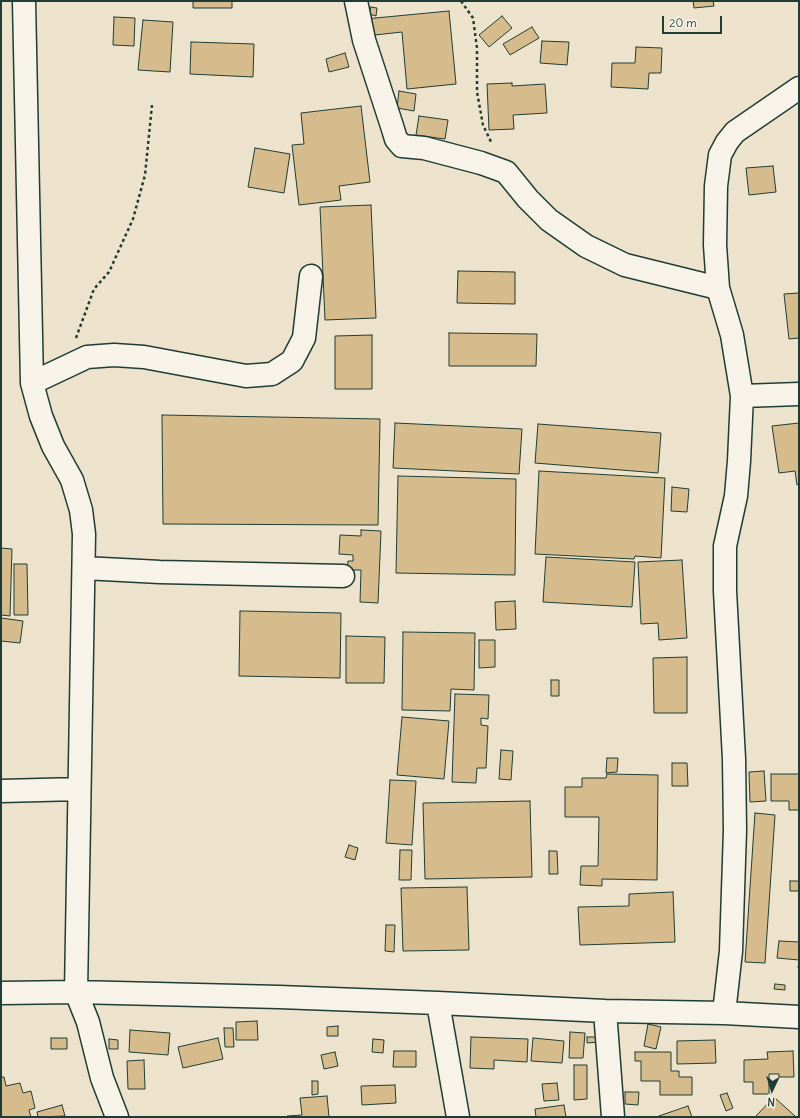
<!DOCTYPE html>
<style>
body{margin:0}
#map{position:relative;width:800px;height:1118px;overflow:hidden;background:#ede2cc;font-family:Delius,sans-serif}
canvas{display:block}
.frame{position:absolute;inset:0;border:2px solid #1f3d34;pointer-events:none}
.north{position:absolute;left:752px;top:1070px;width:40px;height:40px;-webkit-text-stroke:3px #f7f3e8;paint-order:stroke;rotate:184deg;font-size:11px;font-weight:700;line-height:16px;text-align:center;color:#1f3d34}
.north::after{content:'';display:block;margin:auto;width:14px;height:18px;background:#1f3d34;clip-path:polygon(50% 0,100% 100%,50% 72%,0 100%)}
.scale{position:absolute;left:662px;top:16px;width:60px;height:18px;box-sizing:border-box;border:2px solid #1f3d34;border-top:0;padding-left:5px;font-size:12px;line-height:14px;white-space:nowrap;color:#1f3d34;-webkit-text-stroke:3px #f7f3e8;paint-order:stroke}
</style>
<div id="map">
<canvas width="800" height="1118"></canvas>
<div class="frame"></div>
<div class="north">N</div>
<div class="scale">20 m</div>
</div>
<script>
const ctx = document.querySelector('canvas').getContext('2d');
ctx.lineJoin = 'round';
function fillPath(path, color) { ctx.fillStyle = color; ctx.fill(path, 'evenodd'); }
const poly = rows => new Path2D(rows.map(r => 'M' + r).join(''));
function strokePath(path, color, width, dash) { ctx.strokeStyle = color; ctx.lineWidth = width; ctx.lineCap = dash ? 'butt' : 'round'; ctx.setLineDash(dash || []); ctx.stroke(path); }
const building = poly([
 [193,1,232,1,232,8,193,8,193,1],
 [693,1,713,1,714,6,694,8,693,1],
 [371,7,377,8,376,16,369,14,371,7],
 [449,11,456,84,407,89,402,32,366,36,365,19,449,11],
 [502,16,512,28,489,47,479,35,502,16],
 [114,17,135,18,134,46,113,45,114,17],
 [143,20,173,22,170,72,138,70,143,20],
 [532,27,539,38,510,55,503,44,532,27],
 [542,41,569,42,567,65,540,63,542,41],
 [191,42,254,44,253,77,190,74,191,42],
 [636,47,662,48,661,73,649,73,648,89,611,87,612,63,635,63,636,47],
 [345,53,349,67,329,72,326,59,345,53],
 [512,83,512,86,545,84,547,113,513,115,514,129,489,130,487,84,512,83],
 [399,91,416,94,414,111,397,108,399,91],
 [361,106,370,182,339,186,341,200,299,205,292,145,304,144,301,113,361,106],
 [419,116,448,120,445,139,416,135,419,116],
 [255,148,290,154,284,193,248,187,255,148],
 [773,166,776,192,749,195,746,168,773,166],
 [371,205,376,318,325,320,320,207,371,205],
 [458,271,515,272,515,304,457,303,458,271],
 [799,293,799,338,789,339,784,294,799,293],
 [449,333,537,334,536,366,449,366,449,333],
 [372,335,372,389,335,389,335,336,372,335],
 [162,415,380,419,378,525,163,524,162,415],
 [395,423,522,429,519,474,393,468,395,423],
 [799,423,799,484,797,485,795,471,779,473,772,426,799,423],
 [538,424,661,433,658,473,535,463,538,424],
 [539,471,665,478,661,558,635,556,634,559,535,554,539,471],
 [398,476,516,479,515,575,396,573,398,476],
 [672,487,689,489,687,512,671,511,672,487],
 [361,530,381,531,378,603,360,602,361,570,347,570,348,561,353,561,353,555,339,554,340,535,361,536,361,530],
 [1,548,12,549,10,616,1,615,1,548],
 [546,557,635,562,632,607,543,602,546,557],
 [682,560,687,638,659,640,658,623,641,624,638,562,682,560],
 [14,564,27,564,28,615,14,615,14,564],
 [515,601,516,629,496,630,495,602,515,601],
 [240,611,341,613,340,678,239,676,240,611],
 [1,618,23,621,20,643,1,641,1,618],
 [403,632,475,633,474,690,451,689,450,711,402,710,403,632],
 [346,636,385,637,384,683,346,683,346,636],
 [479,640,495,640,495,667,479,668,479,640],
 [687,657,687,713,654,713,653,658,687,657],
 [551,680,559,680,559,696,551,696,551,680],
 [455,694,489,695,488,719,481,718,481,725,488,726,486,768,477,768,476,783,452,782,455,694],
 [402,717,449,721,444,779,397,775,402,717],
 [501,750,513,751,511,780,499,779,501,750],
 [607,758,618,758,617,772,606,773,607,758],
 [672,763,687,763,688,786,672,786,672,763],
 [764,771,766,801,750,802,749,772,764,771],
 [607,774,658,775,657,880,602,879,602,886,580,885,581,866,598,866,599,817,565,817,565,787,582,787,582,778,606,778,607,774],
 [771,774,799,774,799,810,789,810,789,801,771,801,771,774],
 [390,780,416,781,412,845,386,843,390,780],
 [530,801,532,877,425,879,423,803,530,801],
 [755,813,775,815,765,963,745,962,755,813],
 [349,845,358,848,355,860,345,857,349,845],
 [400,850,412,850,411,880,399,880,400,850],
 [549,851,557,851,558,874,549,874,549,851],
 [790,881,799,881,799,891,790,891,790,881],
 [467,887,469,950,403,951,401,888,467,887],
 [673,892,675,942,580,945,578,907,629,906,629,894,673,892],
 [386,925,395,925,394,952,385,951,386,925],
 [779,941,799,942,799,968,798,968,799,960,777,958,779,941],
 [775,984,785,985,785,990,774,989,775,984],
 [257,1021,258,1040,236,1040,236,1022,257,1021],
 [648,1024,661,1027,656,1049,644,1046,648,1024],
 [338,1026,338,1036,327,1036,327,1027,338,1026],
 [224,1028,233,1028,234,1047,225,1047,224,1028],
 [130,1030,170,1033,168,1055,129,1052,130,1030],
 [570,1032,585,1033,583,1058,569,1058,570,1032],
 [471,1037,528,1039,527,1062,494,1060,494,1069,470,1068,471,1037],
 [587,1037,600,1037,600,1042,587,1043,587,1037],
 [51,1038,67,1038,67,1049,51,1049,51,1038],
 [218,1038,223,1059,183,1068,178,1047,218,1038],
 [533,1038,564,1041,562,1063,531,1061,533,1038],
 [109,1039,118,1040,118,1049,109,1049,109,1039],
 [373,1039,384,1040,383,1053,372,1052,373,1039],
 [715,1040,716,1063,677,1064,677,1041,715,1040],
 [394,1051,416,1051,416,1067,393,1067,394,1051],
 [793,1051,794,1077,779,1077,779,1074,769,1074,769,1094,753,1094,753,1082,744,1082,744,1060,768,1059,767,1052,793,1051],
 [335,1052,338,1066,324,1069,321,1055,335,1052],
 [635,1052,671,1052,671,1071,679,1071,679,1077,692,1077,692,1095,660,1095,660,1081,641,1081,641,1061,635,1061,635,1052],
 [144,1060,145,1089,128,1089,127,1061,144,1060],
 [574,1065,587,1065,587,1099,574,1100,574,1065],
 [1,1077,4,1077,6,1086,20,1083,23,1093,31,1091,35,1108,29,1110,31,1117,1,1117,1,1077],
 [312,1081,318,1081,318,1094,312,1095,312,1081],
 [557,1083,559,1100,544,1101,542,1084,557,1083],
 [395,1085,396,1103,362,1105,361,1086,395,1085],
 [625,1092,639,1092,638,1105,625,1104,625,1092],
 [727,1093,733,1108,726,1111,720,1095,727,1093],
 [327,1096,329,1117,287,1117,287,1116,302,1115,300,1098,327,1096],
 [774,1097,796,1117,755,1117,774,1097],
 [62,1105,65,1116,38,1117,37,1112,62,1105],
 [564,1105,566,1117,536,1117,535,1109,564,1105],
 [688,1106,692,1117,656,1117,688,1106]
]);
fillPath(building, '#d6bc8c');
strokePath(building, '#1f3d34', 1);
const minor = poly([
 [24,1,32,383,41,416,53,446,72,480,81,510,84,534,76,992,88,1022,102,1078,117,1117],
 [356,1,364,40,392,126,396,139,402,146,424,148,481,163,506,172,528,199,549,220,586,246,625,265,718,288],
 [32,383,87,357,114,355,144,357,246,376,272,374,292,361,304,338,311,276],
 [742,396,799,394],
 [84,568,160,572,343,576],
 [1,791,79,789],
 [1,993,76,992,279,997,438,1003,605,1011,724,1013,799,1017],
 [438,1003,458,1117],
 [605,1011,613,1117],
 [724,1013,731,951,735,830,734,759,725,591,725,546,736,496,739,461,742,396,732,335,718,288,715,245,716,186,720,155,727,142,735,132,799,88]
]);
strokePath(minor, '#1f3d34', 25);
strokePath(poly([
 [461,1,473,18,477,48,477,92,483,125,492,144],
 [76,338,94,289,109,272,133,219,145,175,152,105]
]), '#1f3d34', 2.5, [3, 3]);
strokePath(minor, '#f7f3e8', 22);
</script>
